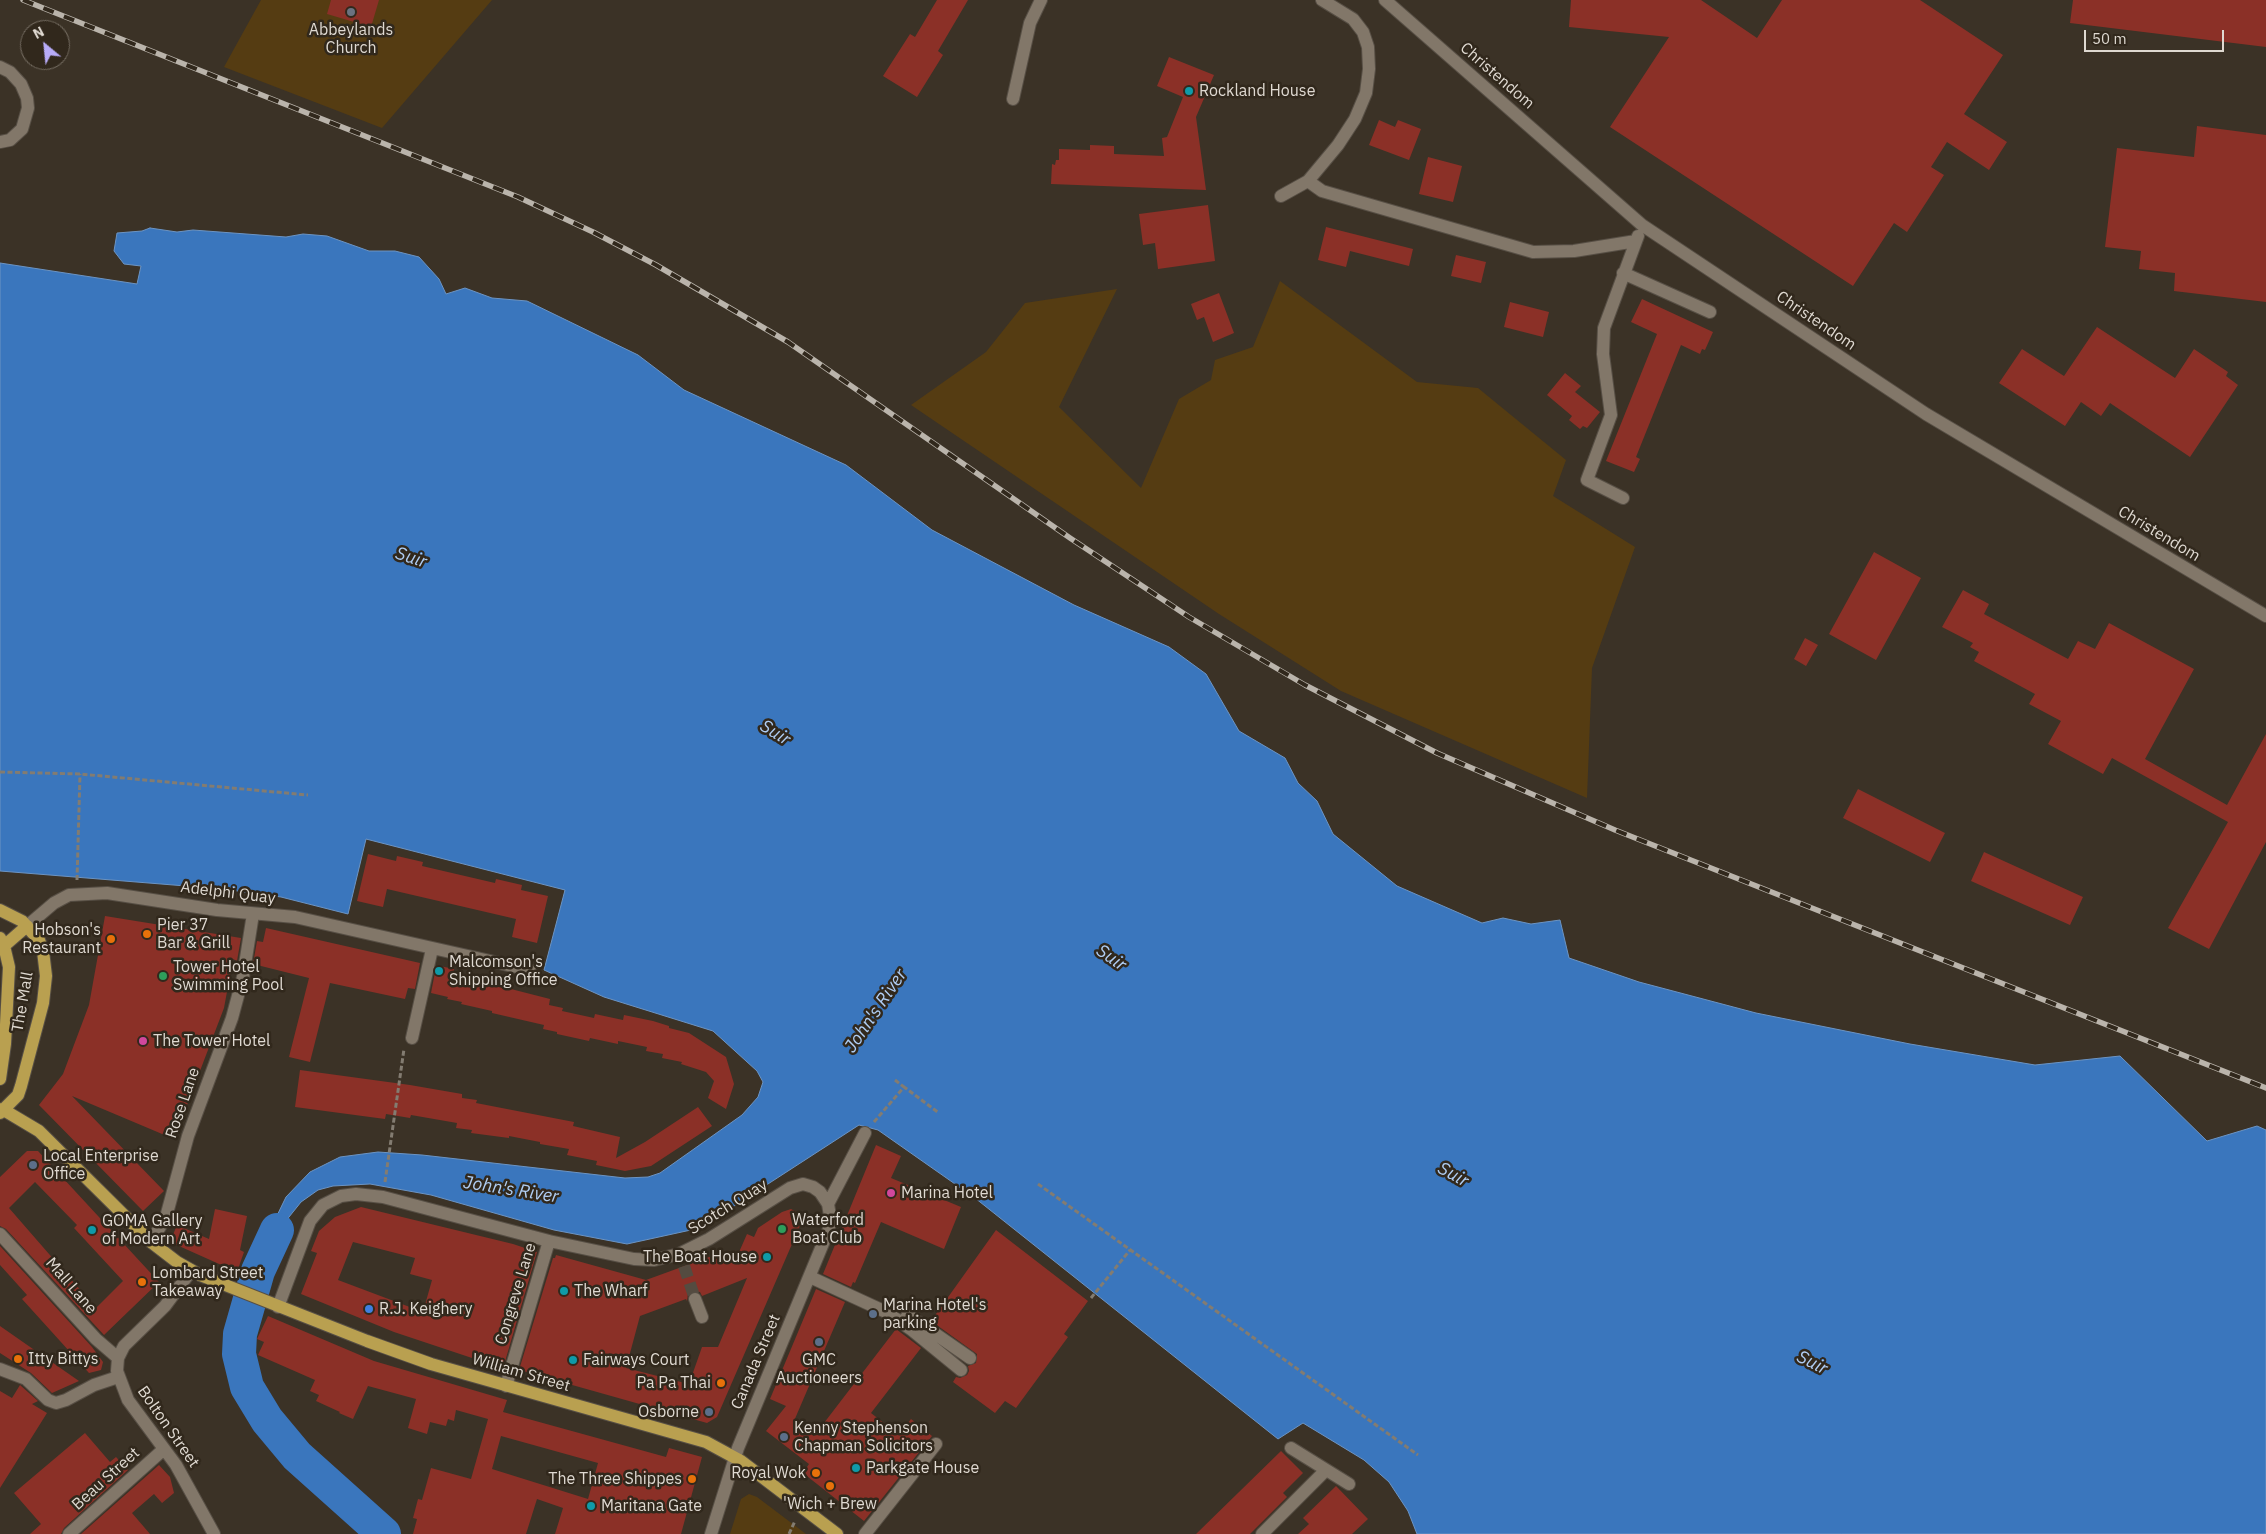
<!DOCTYPE html>
<style>
body{margin:0}
#map{position:relative;width:2266px;height:1534px;overflow:hidden;background:#3b3226;font-family:"IBM Plex Sans",sans-serif}
canvas{display:block}
.north{position:absolute;left:20px;top:20px;width:50px;height:50px;box-sizing:border-box;background:#31281c;border:1px solid #776f64;border-radius:50%;rotate:332deg;font-size:14px;font-weight:700;line-height:20px;text-align:center;color:#dfd9d1}
.north::after{content:'';display:block;margin:auto;width:18px;height:22px;background:#b7abf8;clip-path:polygon(50% 0,100% 100%,50% 72%,0 100%)}
.scale{position:absolute;left:2084px;top:30px;width:140px;height:22px;box-sizing:border-box;border:2px solid #dfd9d1;border-top:0;padding-left:6px;font-size:15px;line-height:18px;white-space:nowrap;color:#dfd9d1;-webkit-text-stroke:4px #31281c;paint-order:stroke}
</style>
<div id="map">
<canvas width="2266" height="1534"></canvas>
<div class="north">N</div>
<div class="scale">50 m</div>
</div>
<script>
const ctx = document.querySelector('canvas').getContext('2d');
ctx.lineJoin = 'round';
function fillPath(path, color) { ctx.fillStyle = color; ctx.fill(path, 'evenodd'); }
const poly = rows => new Path2D(rows.map(r => 'M' + r).join(''));
function strokePath(path, color, width, dash) { ctx.strokeStyle = color; ctx.lineWidth = width; ctx.lineCap = dash ? 'butt' : 'round'; ctx.setLineDash(dash || []); ctx.stroke(path); }
function label(font, color, halo, rows, align = 'center') {
  ctx.font = font + ' "IBM Plex Sans",sans-serif'; ctx.lineWidth = 5; ctx.setLineDash([]); ctx.textBaseline = 'middle'; ctx.strokeStyle = halo; ctx.fillStyle = color; for (const [text, x, y, turn = 0] of rows) {
    ctx.save(); ctx.translate(x, y); ctx.rotate((+turn || 0) * Math.PI / 180); ctx.textAlign = isNaN(turn) ? turn : align; if (halo) ctx.strokeText(text, 0, 0); ctx.fillText(text, 0, 0); ctx.restore();
  }
}
fillPath(poly([
 [261,0,492,0,382,128,224,67],
 [1280,281,1417,382,1478,388,1566,460,1553,496,1635,547,1592,668,1587,798,1341,691,1219,614,911,405,986,352,1025,303,1117,289,1059,407,1141,488,1179,399,1211,380,1215,360,1253,347],
 [749,1494,757,1497,806,1534,730,1534,741,1499]
]), '#553c12');
const water = poly([
 [150,228,177,232,193,230,286,237,303,234,327,236,369,251,395,251,419,257,439,279,446,294,465,288,492,298,527,301,638,355,684,390,846,465,932,530,1074,605,1169,647,1206,674,1239,731,1285,758,1298,783,1317,801,1333,834,1397,886,1482,923,1503,918,1531,924,1560,920,1569,958,1639,982,1756,1013,1910,1044,2035,1065,2120,1056,2207,1141,2257,1126,2266,1130,2266,1534,1417,1534,1408,1511,1389,1482,1364,1460,1303,1423,1278,1439,975,1198,878,1130,859,1125,700,1228,627,1244,554,1230,431,1195,370,1184,333,1186,318,1190,301,1202,281,1227,258,1271,271,1228,286,1197,310,1172,340,1157,378,1152,422,1155,625,1178,648,1177,660,1173,742,1115,758,1097,763,1082,757,1071,713,1031,604,997,544,970,565,890,366,839,348,914,281,897,223,889,0,871,0,263,137,284,141,266,124,264,114,251,117,233,142,231,150,228]
]);
fillPath(water, '#3a76bd');
strokePath(water, '#6c94c3', 1);
strokePath(poly([
 [277,1230,258,1271,240,1334,239,1354,247,1387,267,1420,297,1456,384,1534]
]), '#3a76bd', 34);
fillPath(poly([
 [331,0,379,0,371,27,327,14],
 [937,0,968,0,938,51,943,55,917,97,883,76,910,34,915,37],
 [1571,0,1701,0,1757,38,1782,0,1920,0,2003,55,1964,114,2007,142,1989,170,1947,142,1931,167,1944,175,1907,232,1894,223,1853,286,1610,127,1669,37,1569,27],
 [2073,0,2266,0,2266,47,2070,23],
 [1169,57,1214,75,1196,117,1206,190,1051,184,1052,164,1055,165,1056,160,1059,160,1059,149,1090,150,1090,145,1114,146,1114,154,1164,156,1162,138,1167,137,1183,97,1157,86],
 [1379,120,1395,127,1398,120,1421,129,1409,160,1369,145],
 [2197,126,2266,135,2266,302,2174,291,2175,273,2139,269,2141,251,2105,247,2117,148,2194,157],
 [1428,157,1462,166,1453,202,1419,194],
 [1208,205,1215,261,1158,269,1155,243,1143,245,1139,214],
 [1326,227,1413,249,1409,266,1350,251,1346,267,1318,260],
 [1456,255,1486,262,1481,283,1451,276],
 [1219,293,1234,333,1213,342,1204,317,1197,320,1191,304],
 [1642,299,1713,332,1705,350,1702,349,1700,354,1681,345,1636,457,1640,459,1634,472,1606,461,1657,334,1631,322],
 [1510,302,1549,312,1543,337,1504,327],
 [2097,327,2175,378,2194,349,2228,372,2226,376,2238,385,2190,457,2110,403,2101,416,2081,402,2065,426,1999,383,2022,349,2064,376],
 [1565,373,1581,386,1575,392,1600,412,1587,428,1583,426,1580,429,1569,420,1572,416,1547,395],
 [1874,552,1921,578,1876,660,1829,634],
 [1963,590,1989,604,1984,614,2068,659,2078,641,2095,649,2109,623,2194,669,2145,759,2227,805,2266,734,2266,842,2209,949,2168,928,2228,822,2112,758,2103,774,2048,744,2061,721,2029,704,2035,694,1974,661,1979,652,1970,647,1973,643,1942,627],
 [1805,638,1818,645,1806,666,1794,659],
 [1858,789,1945,833,1930,862,1843,818],
 [1984,852,2083,897,2070,925,1971,881],
 [368,854,396,861,397,856,423,862,422,866,495,883,496,879,522,885,521,890,548,896,537,943,512,937,516,919,387,889,383,907,357,901],
 [105,916,241,938,237,961,233,959,224,1008,174,1139,72,1096,164,1191,143,1211,39,1105,63,1074,89,1005],
 [266,928,420,963,415,989,408,988,405,999,330,983,310,1062,289,1057,309,978,253,964,257,941,263,942],
 [440,966,454,969,454,972,468,975,468,978,550,999,549,1005,563,1008,562,1011,594,1018,595,1014,623,1020,624,1015,653,1021,669,1026,669,1028,689,1033,726,1057,734,1084,726,1109,708,1098,714,1081,706,1072,681,1064,682,1062,662,1058,663,1054,646,1051,647,1047,618,1041,618,1044,590,1038,589,1041,557,1034,557,1032,543,1029,544,1025,492,1013,492,1011,461,1004,462,1002,447,999,448,997,431,993,436,967],
 [300,1070,410,1085,462,1094,462,1098,477,1100,476,1103,574,1122,573,1126,620,1137,616,1158,645,1142,698,1107,712,1126,651,1166,625,1171,596,1165,597,1161,567,1155,569,1149,540,1144,540,1142,509,1136,509,1138,471,1133,472,1130,456,1128,457,1123,411,1115,410,1118,386,1114,385,1119,295,1107],
 [876,1145,901,1156,891,1178,961,1207,944,1249,881,1222,855,1283,853,1282,851,1287,823,1274],
 [27,1151,38,1151,159,1282,104,1335,6,1229,0,1226,0,1177],
 [35,1182,77,1225,74,1228,123,1281,96,1308,9,1208],
 [361,1207,513,1244,537,1252,504,1365,497,1363,496,1366,394,1332,301,1294,317,1253,311,1251,319,1231,335,1217],
 [353,1242,415,1258,410,1274,432,1280,423,1312,338,1280],
 [215,1209,247,1216,240,1250,244,1252,237,1272,170,1242,177,1225,209,1239],
 [791,1209,800,1214,802,1221,717,1417,707,1423,519,1370,553,1258,555,1258,556,1255,646,1280,723,1252,736,1259,747,1234,754,1237,758,1228,782,1212],
 [747,1278,718,1347,702,1347,689,1384,626,1368,640,1316,686,1299,687,1301,688,1294,693,1291,700,1292,702,1296],
 [996,1230,1088,1301,1064,1334,1068,1337,1016,1408,1005,1401,995,1413,953,1382,956,1377,960,1378,967,1375,969,1371,968,1366,976,1363,977,1354,931,1321],
 [0,1246,92,1347,103,1362,101,1370,89,1373,22,1299,27,1295,0,1265],
 [816,1289,845,1302,794,1421,814,1436,896,1329,921,1348,871,1413,899,1435,911,1419,932,1436,864,1521,803,1473,809,1464,766,1431,786,1406,770,1399],
 [268,1316,374,1361,507,1400,503,1412,666,1457,669,1448,702,1457,681,1534,555,1534,563,1508,537,1499,526,1534,413,1534,417,1519,413,1518,418,1499,422,1500,431,1468,471,1479,488,1419,456,1410,454,1421,448,1419,446,1426,430,1422,427,1434,408,1428,416,1399,368,1386,353,1419,339,1413,340,1412,316,1401,319,1395,310,1391,315,1380,258,1355,264,1342,257,1339],
 [501,1436,598,1463,588,1499,492,1469],
 [0,1326,33,1349,79,1381,52,1393,31,1373,0,1353],
 [20,1385,38,1401,32,1404,47,1413,0,1488,0,1391,12,1398],
 [85,1433,110,1462,116,1457,128,1470,64,1528,61,1534,30,1534,41,1524,14,1493],
 [1281,1451,1303,1473,1283,1493,1287,1497,1250,1534,1196,1534],
 [159,1465,170,1477,174,1493,162,1503,154,1494,132,1513,150,1534,81,1534],
 [1336,1486,1368,1519,1352,1534,1298,1534,1309,1524,1303,1518]
]), '#8b3027');
strokePath(poly([
 [684,1266,695,1299]
]), '#544b40', 12, [12, 6]);
const minor = poly([
 [1385,0,1642,225,1926,414,2266,616],
 [0,67,10,72,21,84,27,98,28,108,22,129,10,140,0,142],
 [1013,99,1030,23,1041,0],
 [1308,181,1322,191,1533,252,1574,251,1636,241],
 [1281,196,1308,181,1338,145,1355,119,1366,93,1369,69,1368,47,1363,32,1353,19,1322,0],
 [1623,273,1710,312],
 [1623,498,1587,480,1611,415,1603,354,1604,328,1638,236],
 [27,926,54,903,69,895,107,893,217,910,295,917,530,970],
 [412,1038,432,949],
 [828,1204,865,1133],
 [0,1234,96,1339,118,1358],
 [151,1242,166,1217,188,1136,232,1018,243,977,253,914],
 [191,1271,165,1306,124,1346,118,1358,117,1371,128,1400,176,1465,214,1534],
 [810,1277,886,1312,912,1330,961,1370],
 [695,1299,702,1317],
 [278,1307,310,1221,323,1205,341,1196,356,1194,383,1197,549,1241,634,1259,654,1260,679,1254,709,1239,790,1188,803,1184,813,1187,820,1192,828,1204,830,1216,829,1229,738,1448,711,1534],
 [902,1323,908,1315,970,1358],
 [0,1369,26,1379,48,1400,56,1403,66,1400,94,1385,118,1377],
 [506,1386,549,1241],
 [1291,1448,1349,1484],
 [69,1534,164,1449],
 [865,1534,936,1444],
 [1262,1534,1326,1470]
]);
const major = poly([
 [0,910,22,921,39,940,43,951,46,976,43,1003,21,1086,18,1095,0,1113],
 [0,938,4,946,9,967,5,1044,0,1079],
 [4,946,27,926],
 [2,1109,39,1131,151,1242,177,1262,200,1275,367,1341,431,1364,706,1442,741,1461,837,1534]
]);
strokePath(minor, '#574f45', 14);
strokePath(major, '#574f45', 14);
strokePath(poly([
 [0,772,80,774,308,795],
 [77,880,80,774],
 [895,1080,904,1087],
 [874,1122,904,1087,939,1113],
 [385,1182,404,1049],
 [1038,1184,1418,1455],
 [1091,1298,1130,1250],
 [789,1534,795,1521]
]), '#837c71', 3, [5, 2.5]);
strokePath(minor, '#827769', 12);
strokePath(major, '#b9a050', 12);
const rail = poly([
 [23,0,518,197,593,232,656,265,788,342,1070,538,1189,617,1305,685,1437,753,1615,830,2266,1088]
]);
strokePath(rail, '#bab4ab', 5.5);
strokePath(rail, '#31281c', 4, [11]);
for (const [x, y, r, color] of [
 [351,12,5,"#6b7280"],
 [1189,91,5,"#0f9aa8"],
 [147,934,5,"#e8710a"],
 [111,939,5,"#e8710a"],
 [439,971,5,"#0f9aa8"],
 [163,976,5,"#2e9e5b"],
 [143,1041,5,"#d1479c"],
 [33,1165,5,"#5c6f8a"],
 [891,1193,5,"#d1479c"],
 [782,1229,5,"#2e9e5b"],
 [92,1230,5,"#0f9aa8"],
 [767,1257,5,"#0f9aa8"],
 [142,1282,5,"#e8710a"],
 [564,1291,5,"#0f9aa8"],
 [369,1309,5,"#3f7fe0"],
 [873,1314,5,"#5c6f8a"],
 [819,1342,5,"#5c6f8a"],
 [18,1359,5,"#e8710a"],
 [573,1360,5,"#0f9aa8"],
 [721,1383,5,"#e8710a"],
 [709,1412,5,"#5c6f8a"],
 [784,1437,5,"#5c6f8a"],
 [856,1468,5,"#0f9aa8"],
 [816,1473,5,"#e8710a"],
 [692,1479,5,"#e8710a"],
 [830,1486,5,"#e8710a"],
 [591,1506,5,"#0f9aa8"]
]) { const dot = new Path2D(); dot.arc(x, y, r, 0, 2 * Math.PI); ctx.fillStyle = color; ctx.fill(dot); strokePath(dot, '#31281c', 2); }
label('16px', '#dfd9d1', '#31281c', [
 ["Abbeylands",351,30,"center"],
 ["Church",351,48,"center"],
 ["Rockland House",1199,91],
 ["Pier 37",157,925],
 ["Bar & Grill",157,943],
 ["Hobson's",101,930,"right"],
 ["Restaurant",101,948,"right"],
 ["Malcomson's",449,962],
 ["Shipping Office",449,980],
 ["Tower Hotel",173,967],
 ["Swimming Pool",173,985],
 ["The Tower Hotel",153,1041],
 ["Local Enterprise",43,1156],
 ["Office",43,1174],
 ["Marina Hotel",901,1193],
 ["Waterford",792,1220],
 ["Boat Club",792,1238],
 ["GOMA Gallery",102,1221],
 ["of Modern Art",102,1239],
 ["The Boat House",757,1257,"right"],
 ["Lombard Street",152,1273],
 ["Takeaway",152,1291],
 ["The Wharf",574,1291],
 ["Marina Hotel's",883,1305],
 ["parking",883,1323],
 ["R.J. Keighery",379,1309],
 ["Itty Bittys",28,1359],
 ["Fairways Court",583,1360],
 ["GMC",819,1360,"center"],
 ["Auctioneers",819,1378,"center"],
 ["Pa Pa Thai",711,1383,"right"],
 ["Osborne",699,1412,"right"],
 ["Kenny Stephenson",794,1428],
 ["Chapman Solicitors",794,1446],
 ["Parkgate House",866,1468],
 ["Royal Wok",806,1473,"right"],
 ["The Three Shippes",682,1479,"right"],
 ["'Wich + Brew",830,1504,"center"],
 ["Maritana Gate",601,1506]
], 'left');
label('16px', '#dfd9d1', '#31281c', [
 ["Christendom",1497,76,41],
 ["Christendom",1816,321,34],
 ["Christendom",2159,534,31],
 ["Adelphi Quay",228,893,7],
 ["The Mall",23,1002,-80],
 ["Rose Lane",183,1103,-71],
 ["Scotch Quay",728,1207,-32],
 ["Mall Lane",71,1286,49],
 ["Congreve Lane",516,1294,-73],
 ["Canada Street",756,1362,-67],
 ["William Street",521,1373,16],
 ["Bolton Street",168,1427,55],
 ["Beau Street",106,1479,-42]
]);
label('italic 18px', '#afcdf3', '#31281c', [
 ["Suir",411,558,18],
 ["Suir",775,733,32],
 ["Suir",1111,958,35],
 ["John's River",876,1011,-56],
 ["Suir",1453,1175,29],
 ["John's River",511,1190,9],
 ["Suir",1812,1363,27]
]);
</script>
